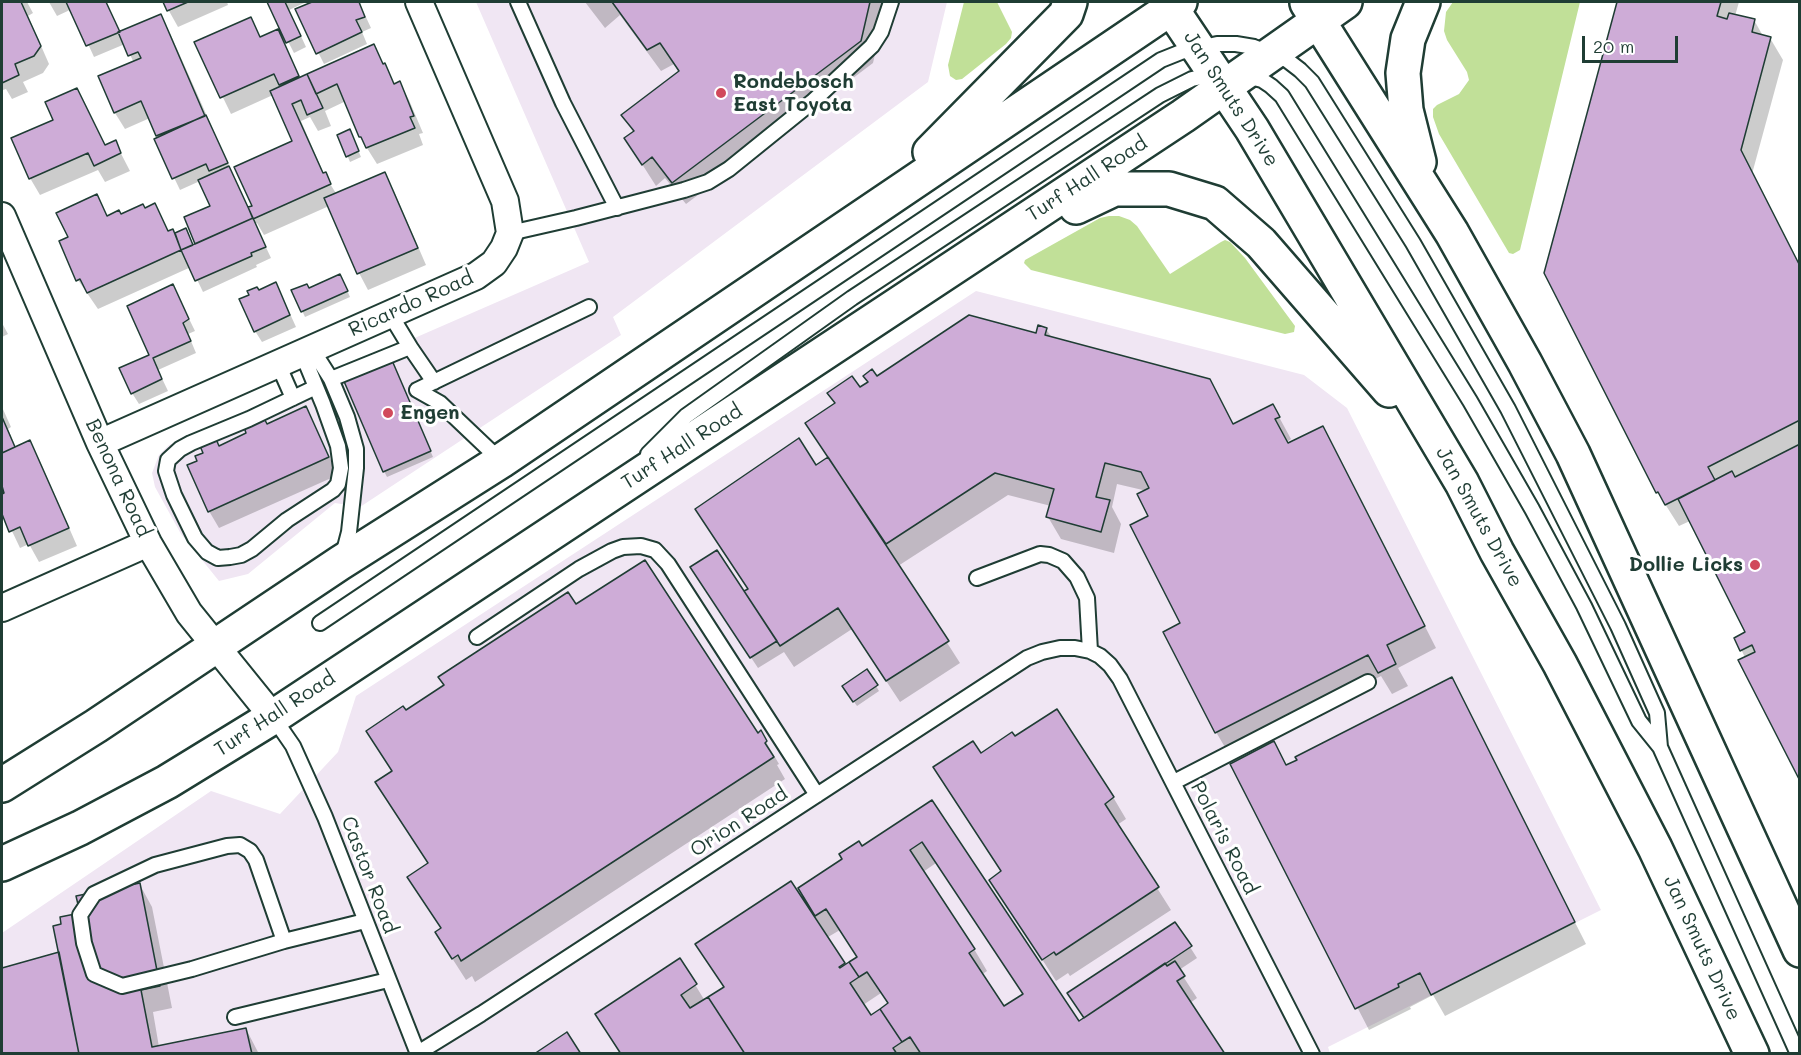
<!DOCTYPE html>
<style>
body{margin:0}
#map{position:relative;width:1801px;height:1055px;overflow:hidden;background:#fff;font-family:Mali,sans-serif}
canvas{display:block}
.frame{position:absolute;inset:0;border:3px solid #1f3d34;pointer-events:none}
.scale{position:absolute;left:1582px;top:36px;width:96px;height:27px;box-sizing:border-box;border:3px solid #1f3d34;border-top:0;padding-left:8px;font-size:18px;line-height:21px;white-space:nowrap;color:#1f3d34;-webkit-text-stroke:4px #fff;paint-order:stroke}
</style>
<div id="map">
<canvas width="1801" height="1055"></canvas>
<div class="frame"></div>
<div class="scale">20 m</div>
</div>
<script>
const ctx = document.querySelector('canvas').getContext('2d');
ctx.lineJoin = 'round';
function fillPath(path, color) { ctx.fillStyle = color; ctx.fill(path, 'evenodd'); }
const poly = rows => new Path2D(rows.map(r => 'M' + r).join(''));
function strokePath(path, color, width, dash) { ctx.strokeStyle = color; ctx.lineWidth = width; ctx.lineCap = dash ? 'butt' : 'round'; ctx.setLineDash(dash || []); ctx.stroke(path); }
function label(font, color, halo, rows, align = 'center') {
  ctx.font = font + ' Mali,sans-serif'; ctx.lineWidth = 6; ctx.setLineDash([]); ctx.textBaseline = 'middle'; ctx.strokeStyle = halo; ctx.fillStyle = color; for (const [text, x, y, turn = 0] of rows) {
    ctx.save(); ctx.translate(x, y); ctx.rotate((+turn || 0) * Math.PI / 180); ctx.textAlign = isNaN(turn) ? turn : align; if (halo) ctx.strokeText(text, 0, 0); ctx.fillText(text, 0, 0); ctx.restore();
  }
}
fillPath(poly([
 [476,2,947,2,928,82,613,317,621,335,360,507,335,503,248,574,219,581,181,534,155,487,152,473,159,455,169,445,589,262],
 [976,291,1304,375,1347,408,1601,910,1328,1047,1330,1053,2,1054,2,933,211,791,280,814,338,752,356,696]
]), '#f0e6f3');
fillPath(poly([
 [964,2,997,2,1012,32,1011,38,1006,44,962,79,956,80,950,76,948,65],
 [1453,2,1580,2,1520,250,1513,254,1509,253,1439,134,1433,117,1433,109,1437,105,1459,94,1469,80,1467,72,1447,40,1444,31,1446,12],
 [1109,216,1119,216,1130,220,1137,226,1170,274,1221,242,1225,240,1230,242,1245,258,1295,326,1294,332,1285,334,1031,270,1024,263,1025,260,1100,218]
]), '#c1e098');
fillPath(poly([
 [2,2,27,2,33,13,28,16,49,64,43,73,23,82,28,92,12,99,6,89,3,90,2,87],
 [49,2,105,2,120,33,160,16,170,33,248,208,254,206,294,141,273,95,231,114,196,42,250,19,261,39,277,31,301,79,373,46,395,85,400,83,409,100,423,133,419,134,423,145,377,164,360,137,346,101,325,111,331,126,318,131,310,117,301,121,324,174,337,195,384,174,394,191,426,265,368,290,359,273,329,206,264,235,257,223,255,224,271,258,256,265,257,267,203,292,191,267,98,309,78,280,70,238,96,196,108,217,121,216,154,205,169,232,175,235,185,230,193,247,197,245,212,206,200,181,180,190,156,140,160,138,150,118,125,129,115,113,100,77,134,63,125,44,94,57,72,9,57,16],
 [164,2,229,2,227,2,228,5,178,27],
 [268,2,303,2,304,3,289,10,306,47,294,53],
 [315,2,359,2,371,28,362,32,367,44,324,64,297,10],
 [585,2,887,2,873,63,686,204,665,178,656,186,626,139,634,133,623,115,679,73,674,64,661,71,620,15,605,28],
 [1618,2,1739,2,1735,16,1754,20,1763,36,1770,38,1783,60,1752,174,1800,266,1800,778,1736,638,1747,633,1690,521,1679,526,1658,493,1546,273],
 [55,120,105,146,115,142,130,171,105,182,98,170,40,195,30,178],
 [339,136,352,136,361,157,350,162],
 [343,281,350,297,305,317,293,291,309,290],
 [173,286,195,331,188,334,196,353,158,370,168,391,139,404,132,393,151,355],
 [258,292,282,296,296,327,262,342,255,331],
 [2,323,8,334,2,337],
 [1046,329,1052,338,1209,381,1234,426,1273,406,1291,439,1287,442,1288,445,1335,450,1436,648,1398,668,1408,686,1392,694,1381,676,1229,754,1216,732,1182,624,1150,516,1147,491,1117,484,1112,507,1121,524,1114,553,1061,539,1048,517,1051,506,1008,495,898,566,960,663,900,702,852,629,794,667,784,652,758,668,699,579,747,598,749,591,697,510,816,467,829,458,859,389,876,378,1037,335],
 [393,365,433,457,387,477,384,471],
 [2,407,11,427,8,429,16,448,30,442,39,459,77,546,39,562,29,544,20,548,2,510],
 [306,408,338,475,219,528,209,511,199,462,205,453],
 [576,606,766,742,779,764,777,765,785,779,475,982,472,976,466,980,450,955,442,930,422,899,429,865,393,772,405,713],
 [1451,679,1586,944,1445,1016,1433,995,1410,1007,1411,1009,1369,1030,1232,765,1274,743,1287,766],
 [876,686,879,691,857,706,847,692],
 [980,756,1113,797,1126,819,1117,825,1171,910,1070,976,1068,973,1056,981,991,880,1002,872,935,768],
 [932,802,1078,1023,1190,947,1197,958,1179,970,1197,998,1190,1003,1224,1054,620,1054,607,1032,680,960,705,1001,724,988,697,945,790,883,845,966,858,958,840,930,828,937,812,911,862,848],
 [936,863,1023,995,1004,1008,981,975,987,971,974,949,923,872],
 [881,993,889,1005,871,1017,863,1005],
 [140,885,152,907,172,1008,153,1012,159,1047,246,1029,259,1054,2,1054,2,970,60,953,63,925]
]), '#0003');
const building = poly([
 [2,2,21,2,41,46,34,56,15,64,19,75,2,83,2,2],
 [66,2,106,2,120,32,86,46,66,2],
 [163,2,188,2,167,11,163,2],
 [267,2,285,2,301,36,286,43,267,2],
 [312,2,359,2,365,17,356,20,362,32,316,54,295,9,312,2],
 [612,2,870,2,861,41,672,183,652,157,642,165,624,138,634,131,621,115,679,71,660,43,647,50,612,2],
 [1617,2,1721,2,1717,16,1727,19,1729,13,1755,19,1752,32,1771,37,1741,150,1800,266,1800,420,1708,467,1715,480,1665,505,1658,492,1656,493,1544,273,1617,2],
 [161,14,205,116,156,136,141,101,114,113,98,76,141,58,138,52,128,56,118,32,161,14],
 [251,17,260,37,278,29,299,76,279,85,274,74,220,98,194,42,251,17],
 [374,44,383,64,385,63,394,84,400,81,414,116,410,117,415,128,366,148,361,137,359,137,337,84,316,94,307,74,374,44],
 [307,74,323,108,307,115,301,100,292,104,323,173,326,172,331,184,253,219,248,207,252,206,234,167,292,141,270,91,307,74],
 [77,88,105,145,116,140,121,153,94,166,88,153,29,179,11,138,53,120,45,102,77,88],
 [206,115,228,163,209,171,206,164,172,179,154,139,206,115],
 [350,129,359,151,346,157,337,135,350,129],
 [229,166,253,218,195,244,184,217,210,206,198,180,229,166],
 [385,172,418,248,357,274,324,198,385,172],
 [97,194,107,216,119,210,121,214,143,204,145,208,155,203,168,231,173,229,181,250,87,293,80,279,76,281,59,241,68,237,56,213,97,194],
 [253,218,266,247,251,253,252,256,195,281,181,250,253,218],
 [186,228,193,245,181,250,175,233,186,228],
 [340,274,348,291,301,312,291,290,307,284,309,288,340,274],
 [276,282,290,315,254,332,239,299,249,295,247,291,257,287,259,290,276,282],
 [173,284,189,319,183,323,191,341,153,358,162,379,131,394,119,368,149,355,127,306,173,284],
 [969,315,1036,333,1038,325,1047,328,1045,335,1210,379,1233,424,1273,404,1280,417,1275,419,1288,443,1323,426,1425,626,1387,645,1396,664,1378,673,1368,655,1215,733,1163,632,1180,623,1130,525,1148,516,1137,494,1149,488,1141,472,1105,463,1096,497,1110,500,1101,532,1046,517,1054,489,995,473,886,544,805,423,835,403,827,393,852,376,860,387,868,382,863,376,872,369,877,376,969,315],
 [391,358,431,451,383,472,343,379,391,358],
 [306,406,329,457,208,512,187,465,197,461,195,456,203,453,200,446,216,439,219,446,246,433,244,427,264,418,267,424,306,406],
 [2,417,15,447,2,453,2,417],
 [799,438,816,465,828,457,949,641,886,681,838,608,780,646,744,591,748,589,695,509,799,438],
 [30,440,69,528,28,546,20,527,9,532,2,514,2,494,4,493,2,486,2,453,30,440],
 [1800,444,1800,781,1738,660,1755,652,1752,645,1740,651,1734,638,1745,632,1678,499,1732,471,1735,477,1800,444],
 [717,550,777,641,750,658,690,567,717,550],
 [645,560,758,733,761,730,767,741,765,743,774,757,461,961,458,955,452,959,435,932,441,928,407,877,428,863,375,782,392,771,366,731,403,706,406,710,444,685,438,677,568,592,576,604,645,560],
 [867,669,878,685,853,702,842,686,867,669],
 [1452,677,1575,922,1431,995,1420,973,1398,984,1399,987,1355,1009,1230,764,1274,741,1286,765,1297,760,1295,757,1452,677],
 [1057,709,1114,797,1105,804,1159,887,1056,955,1054,952,1042,960,989,880,1001,871,933,767,973,741,981,753,1012,732,1015,736,1057,709],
 [932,800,1079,1021,1165,963,1167,966,1175,961,1185,976,1177,981,1225,1054,921,1054,910,1037,902,1042,880,1009,888,1003,867,972,859,977,849,962,857,957,826,909,815,916,798,888,842,859,839,854,859,841,862,846,932,800],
 [922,842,1023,994,1004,1006,969,953,975,949,910,850,922,842],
 [791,881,845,963,839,967,840,968,849,962,859,977,850,983,871,1015,880,1009,902,1042,893,1048,897,1054,745,1054,708,997,724,987,695,944,791,881],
 [140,883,160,986,141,990,152,1047,246,1028,252,1054,79,1054,53,926,61,924,60,917,80,913,76,896,140,883],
 [1175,922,1192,946,1084,1018,1067,993,1175,922],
 [59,952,79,1054,2,1054,2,968,59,952],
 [680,958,697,984,681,995,690,1008,708,997,745,1054,621,1054,595,1014,680,958],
 [567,1032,581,1054,534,1054,567,1032]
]);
fillPath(building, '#ceacd7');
strokePath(building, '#1f3d34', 1.5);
const service = poly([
 [518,2,563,103,617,208],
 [1246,76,1262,80,1271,86,1282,96,1470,401,1532,509,1584,606,1639,721,1660,747,1798,1054],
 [510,233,576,218,684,190,708,182,729,169,812,102,872,46,881,32,891,2],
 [410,347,434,382],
 [312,349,331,379,410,347,390,314],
 [302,353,323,404,338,446,341,468,338,484,333,490,287,520,252,549,241,555,230,557,218,558,207,552,195,538,174,495,166,471,168,460,180,449,191,443,249,419,316,387],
 [278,364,293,398],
 [331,379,347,417,356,449,356,468,349,532,343,555],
 [417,390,589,307],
 [417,390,440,403,501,461],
 [648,454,686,416,852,298,1160,95,1192,79,1215,74],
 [977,578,1040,554,1049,555,1063,561,1077,577,1087,598,1090,651],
 [320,623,1161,60,1181,52,1217,44,1236,44,1254,47,1287,60,1300,70,1312,82,1413,243,1508,409,1618,626,1657,713,1660,747],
 [477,637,579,569,612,551,623,547,641,546,655,550,668,564,817,795],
 [273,717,293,746,325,817,418,1054],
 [1174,782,1368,682],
 [284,941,256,860,250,851,240,845,227,846,155,865,94,894,80,915,84,943,94,974,122,986,192,969,284,941,365,921],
 [235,1017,388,980],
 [418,1053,481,1014,1027,658,1042,652,1060,648,1075,648,1090,651,1100,656,1110,665,1120,679,1312,1054]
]);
const minor = poly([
 [2,216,100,443,148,543,189,613,273,717],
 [100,443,476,276,494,263,504,248,510,233,505,201,419,2],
 [2,608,148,543]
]);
const primary = poly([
 [1167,2,1252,129,1462,483,1497,552,1560,664,1655,848,1752,1054],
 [1307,3,1452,233,1525,363,1573,454,1800,950],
 [930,152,1066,14,1070,2],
 [1419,162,1406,110,1403,73,1408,39,1423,2],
 [1076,207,1114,189,1169,189,1215,203,1261,243,1389,390],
 [2,785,96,726,340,563,501,461,1180,2],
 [2,864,80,828,167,782,273,717,1183,116,1345,2]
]);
strokePath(service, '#1f3d34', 18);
strokePath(minor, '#1f3d34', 30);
strokePath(primary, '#1f3d34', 38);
strokePath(service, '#fff', 14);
strokePath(minor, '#fff', 26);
strokePath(primary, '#fff', 33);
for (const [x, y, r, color] of [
 [721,93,6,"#d1495b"],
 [388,413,6,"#d1495b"],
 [1755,565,6,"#d1495b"]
]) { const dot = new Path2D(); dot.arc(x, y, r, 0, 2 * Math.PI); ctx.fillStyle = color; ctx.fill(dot); strokePath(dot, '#fff', 2); }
label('bold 20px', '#1f3d34', '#fff', [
 ["Rondebosch",733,82],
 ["East Toyota",733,105],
 ["Engen",400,413],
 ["Dollie Licks",1743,565,"right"]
], 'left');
label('20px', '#1f3d34', '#fff', [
 ["Jan Smuts Drive",1231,99,57],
 ["Turf Hall Road",1087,179,-33],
 ["Ricardo Road",411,304,-24],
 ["Turf Hall Road",682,447,-33],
 ["Benona Road",118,478,65],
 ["Jan Smuts Drive",1479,517,61],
 ["Turf Hall Road",275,714,-33],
 ["Orion Road",739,822,-33],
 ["Polaris Road",1224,838,63],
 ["Castor Road",369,875,69],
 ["Jan Smuts Drive",1702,948,65]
]);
</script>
